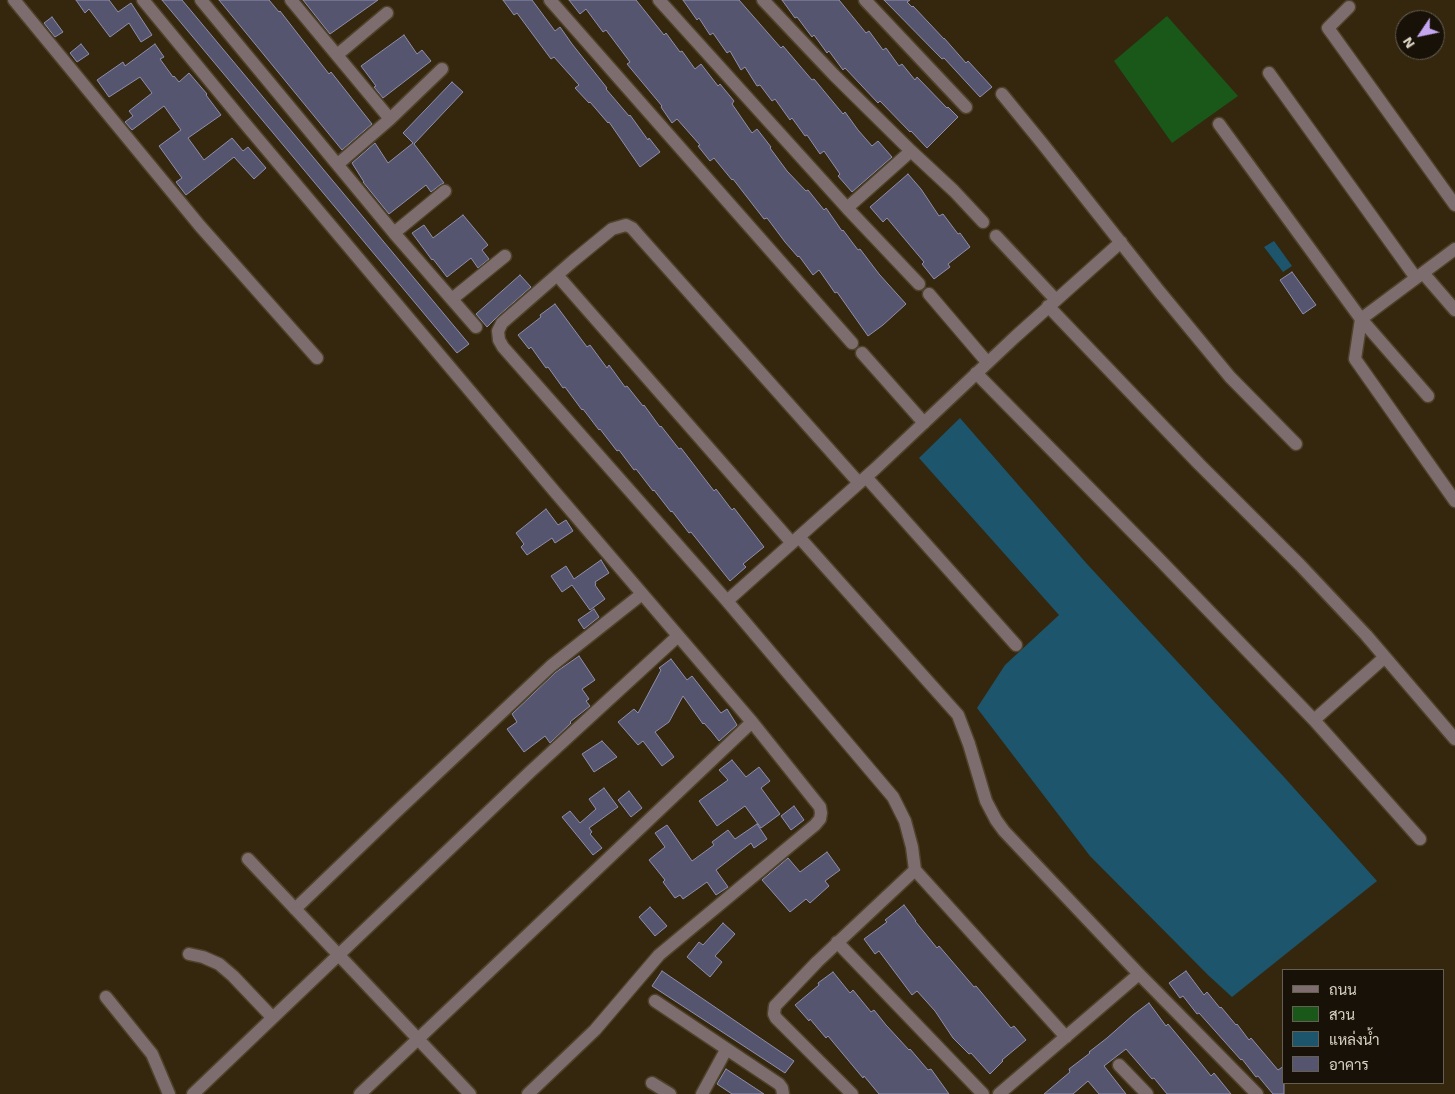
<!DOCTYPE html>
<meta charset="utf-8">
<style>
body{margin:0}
#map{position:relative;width:1455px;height:1094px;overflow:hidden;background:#35270d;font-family:"Work Sans",Sarabun,sans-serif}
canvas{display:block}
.legend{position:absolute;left:1282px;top:969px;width:162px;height:115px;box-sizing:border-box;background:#171107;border:1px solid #655e52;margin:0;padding:6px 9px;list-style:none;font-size:15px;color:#d9d1c2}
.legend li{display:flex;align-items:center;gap:10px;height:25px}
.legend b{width:25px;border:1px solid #655e52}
.north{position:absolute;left:1395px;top:10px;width:50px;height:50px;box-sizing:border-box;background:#171107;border:1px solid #655e52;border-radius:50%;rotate:236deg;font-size:14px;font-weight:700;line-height:20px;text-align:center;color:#d9d1c2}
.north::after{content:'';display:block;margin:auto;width:18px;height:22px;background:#c5a7f1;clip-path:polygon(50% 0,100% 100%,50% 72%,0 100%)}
</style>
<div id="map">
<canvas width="1455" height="1094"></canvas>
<ul class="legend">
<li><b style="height:6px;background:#7d6d6e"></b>ถนน</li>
<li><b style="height:14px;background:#1a581a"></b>สวน</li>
<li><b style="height:14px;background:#1d556d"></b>แหล่งน้ำ</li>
<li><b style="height:14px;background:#555570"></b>อาคาร</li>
</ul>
<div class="north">N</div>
</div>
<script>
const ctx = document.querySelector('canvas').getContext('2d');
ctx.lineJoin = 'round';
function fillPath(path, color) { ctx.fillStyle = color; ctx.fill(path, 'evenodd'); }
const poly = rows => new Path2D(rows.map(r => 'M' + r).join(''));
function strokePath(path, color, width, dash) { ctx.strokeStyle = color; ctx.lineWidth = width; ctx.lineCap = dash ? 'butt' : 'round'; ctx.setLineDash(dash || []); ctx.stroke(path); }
fillPath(poly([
 [1167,16,1238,96,1172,143,1114,61]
]), '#1a581a');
fillPath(poly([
 [1274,241,1292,266,1283,272,1264,247],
 [960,418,1087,564,1284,777,1377,881,1232,997,1208,975,1090,856,977,708,1005,665,1059,615,919,458]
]), '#1d556d');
const building = poly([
 [76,0,109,0,118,12,131,3,152,35,141,42,129,23,110,37,89,9,85,13,76,0],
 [162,0,182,0,469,344,457,353,162,0],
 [219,0,269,0,279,12,280,11,329,74,331,72,372,124,342,150,219,0],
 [303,0,378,0,330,34,303,0],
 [503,0,532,0,555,31,560,27,572,44,607,88,606,89,629,116,630,115,648,140,649,138,660,152,640,167,609,122,608,123,590,102,589,103,575,88,579,85,554,57,551,59,517,13,514,15,503,0],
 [569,0,636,0,664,35,666,33,680,52,682,51,695,69,701,64,718,86,720,84,734,101,732,104,752,133,757,129,771,147,770,148,787,171,806,191,808,190,824,210,826,208,842,231,843,230,858,250,860,249,879,274,906,304,883,325,868,336,837,292,835,293,819,270,813,275,799,256,798,257,785,242,767,218,764,219,733,179,732,180,714,158,710,161,698,146,700,145,677,119,672,123,661,107,662,106,627,64,630,62,606,30,603,32,586,9,580,14,569,0],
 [683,0,739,0,781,48,783,46,812,80,814,79,843,114,845,112,858,130,872,146,878,141,892,157,852,192,838,176,840,174,824,151,820,154,807,135,805,136,792,118,790,120,775,99,772,101,760,85,757,86,745,67,741,70,730,51,727,53,713,33,710,35,699,18,697,20,683,0],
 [782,0,839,0,866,33,869,31,883,50,886,48,899,66,902,64,915,80,917,77,947,108,948,107,958,117,927,148,911,131,910,132,880,101,878,103,845,68,843,70,829,51,827,53,814,35,812,37,797,17,795,18,782,0],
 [884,0,910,0,907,2,912,7,913,6,944,39,944,38,966,63,968,61,992,87,980,97,944,58,942,59,884,0],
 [52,17,63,32,55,37,44,23,52,17],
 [404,35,417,54,422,50,431,61,383,98,374,87,376,86,361,66,404,35],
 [81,44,89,54,77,62,70,53,81,44],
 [155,44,164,57,160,59,173,77,174,76,179,82,189,73,207,94,206,95,221,115,188,138,204,160,232,138,243,151,248,147,266,168,254,179,234,157,186,195,176,182,182,178,159,146,181,130,164,106,132,130,125,122,133,116,129,111,152,93,140,77,109,97,97,80,123,62,125,66,155,44],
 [452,82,463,92,414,144,444,183,440,185,431,192,426,185,389,214,363,182,364,182,352,163,375,143,388,163,413,143,403,133,452,82],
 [908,174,921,189,939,216,943,214,958,234,960,233,970,247,948,264,950,267,934,279,922,264,924,262,887,218,883,222,870,207,908,174],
 [463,215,488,245,482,250,489,259,478,268,471,258,447,277,433,259,432,260,412,233,424,225,433,238,463,215],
 [1292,272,1316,305,1303,314,1280,280,1292,272],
 [520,275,531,287,497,317,487,327,476,314,520,275],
 [555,304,587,347,590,345,607,368,609,365,625,387,627,386,643,406,644,405,660,427,661,426,679,449,681,448,714,491,716,489,732,510,734,508,764,547,743,564,746,567,730,581,691,532,689,533,672,511,671,512,654,490,653,491,636,469,634,470,619,450,617,451,600,429,599,430,583,409,582,410,565,387,563,388,548,367,546,368,531,347,529,349,518,335,541,317,540,315,555,304],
 [546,509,558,525,566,520,573,531,555,543,552,538,527,555,521,547,524,544,516,533,546,509],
 [601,560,609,573,595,582,596,584,595,585,605,599,590,610,572,585,562,592,551,576,566,566,574,579,601,560],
 [594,609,599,617,584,629,578,620,594,609],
 [579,656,595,680,582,689,589,699,586,701,590,706,570,722,571,723,550,743,545,736,524,752,507,729,517,722,512,714,556,672,579,656],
 [671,659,687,680,692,676,721,713,727,709,737,725,719,741,712,732,704,723,703,724,683,696,669,722,655,732,674,757,662,766,643,741,638,745,618,722,634,709,638,713,661,670,659,668,671,659],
 [602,741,617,757,594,772,582,754,602,741],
 [732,760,746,777,759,767,770,781,761,788,780,814,761,828,745,806,717,826,699,801,728,780,719,770,732,760],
 [604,788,618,807,589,828,592,832,590,834,602,848,593,855,562,817,570,811,580,823,596,809,589,799,604,788],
 [629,791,642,808,631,817,618,800,629,791],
 [794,806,804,820,791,830,781,816,794,806],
 [757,824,767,839,754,848,751,843,716,870,728,887,716,895,707,882,683,899,680,895,675,898,663,882,665,880,649,860,665,847,655,833,667,825,692,861,714,845,712,842,728,830,735,839,757,824],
 [827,852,840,870,825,881,829,886,810,903,806,899,790,912,762,880,788,858,800,872,827,852],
 [904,905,916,921,915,921,937,948,939,946,974,987,976,986,1011,1028,1014,1026,1026,1040,1002,1060,1003,1061,990,1074,971,1053,969,1054,953,1038,935,1011,917,991,912,995,879,951,875,954,864,939,887,922,885,920,904,905],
 [650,907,667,926,655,936,639,917,650,907],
 [723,923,735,934,715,956,722,962,710,977,687,957,699,942,703,945,723,923],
 [662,971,794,1061,785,1073,652,986,662,971],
 [1186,971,1204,995,1207,992,1220,1008,1221,1007,1236,1025,1237,1024,1249,1040,1251,1038,1278,1070,1284,1066,1284,1094,1273,1094,1258,1076,1256,1077,1242,1059,1241,1060,1199,1013,1197,1014,1183,996,1180,998,1169,983,1186,971],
 [833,972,850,993,853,990,871,1012,874,1010,886,1025,909,1050,910,1049,928,1070,931,1069,949,1094,879,1094,864,1076,863,1078,828,1036,826,1038,810,1019,809,1021,795,1005,819,985,818,983,833,972],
 [1149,1003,1166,1026,1168,1024,1199,1061,1211,1076,1214,1073,1231,1094,1167,1094,1154,1078,1152,1079,1126,1049,1104,1066,1126,1094,1099,1094,1088,1081,1073,1094,1044,1094,1070,1072,1069,1069,1090,1053,1089,1052,1107,1038,1133,1015,1149,1003],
 [726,1069,764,1094,732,1094,717,1084,726,1069]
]);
fillPath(building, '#555570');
strokePath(building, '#8f8fad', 1);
const minor = poly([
 [14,0,200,226,317,358],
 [143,0,242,120,555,492,752,722,820,807,821,813,820,819,815,825,659,955,595,1030,528,1094],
 [201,0,394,233,476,327],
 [291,0,390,119],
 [550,0,852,343],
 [659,0,847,208,919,284],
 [763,0,834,75,911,151,954,191,983,222],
 [865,0,966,107],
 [1349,7,1328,28,1455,205],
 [337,55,387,13],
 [1269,73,1416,278],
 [1002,94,1042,143,1159,291,1230,377,1296,444],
 [1219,124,1361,319,1355,359,1455,501],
 [338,164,390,119,442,69],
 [847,208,911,151],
 [394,233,445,191],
 [996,236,1056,300],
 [1423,273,1455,310],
 [557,275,792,543],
 [929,294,987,362],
 [452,299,505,256],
 [1048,306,1199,464,1300,565,1366,635,1455,739],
 [862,353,924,423],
 [976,373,1159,559,1314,720,1420,839],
 [1428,396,1361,319,1455,249],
 [866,477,1016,645],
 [859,483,639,236,632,228,626,225,612,229,573,261,502,323,498,331,499,340,503,347,727,601,893,797,905,821,912,847,915,870,1066,1037],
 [799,537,958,715,969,744,986,801,996,820,1004,831,1139,974,1257,1094],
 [727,601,876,468,1015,337,1121,242],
 [1314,720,1385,657],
 [248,859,470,1094],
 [295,909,396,812,551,666,642,594],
 [837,942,983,1094],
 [189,954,203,957,219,964,233,976,272,1017],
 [106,997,152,1054,169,1094],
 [655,1001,779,1084,782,1088,783,1094],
 [1119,1065,1147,1094],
 [652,1083,670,1094],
 [193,1094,530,772,678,636],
 [360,1094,752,722],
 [702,1094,726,1050],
 [852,1094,776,1018,774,1014,775,1006,817,962,915,870],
 [999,1094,1139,974]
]);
strokePath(minor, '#4f422a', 15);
strokePath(minor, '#7d6d6e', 12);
</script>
